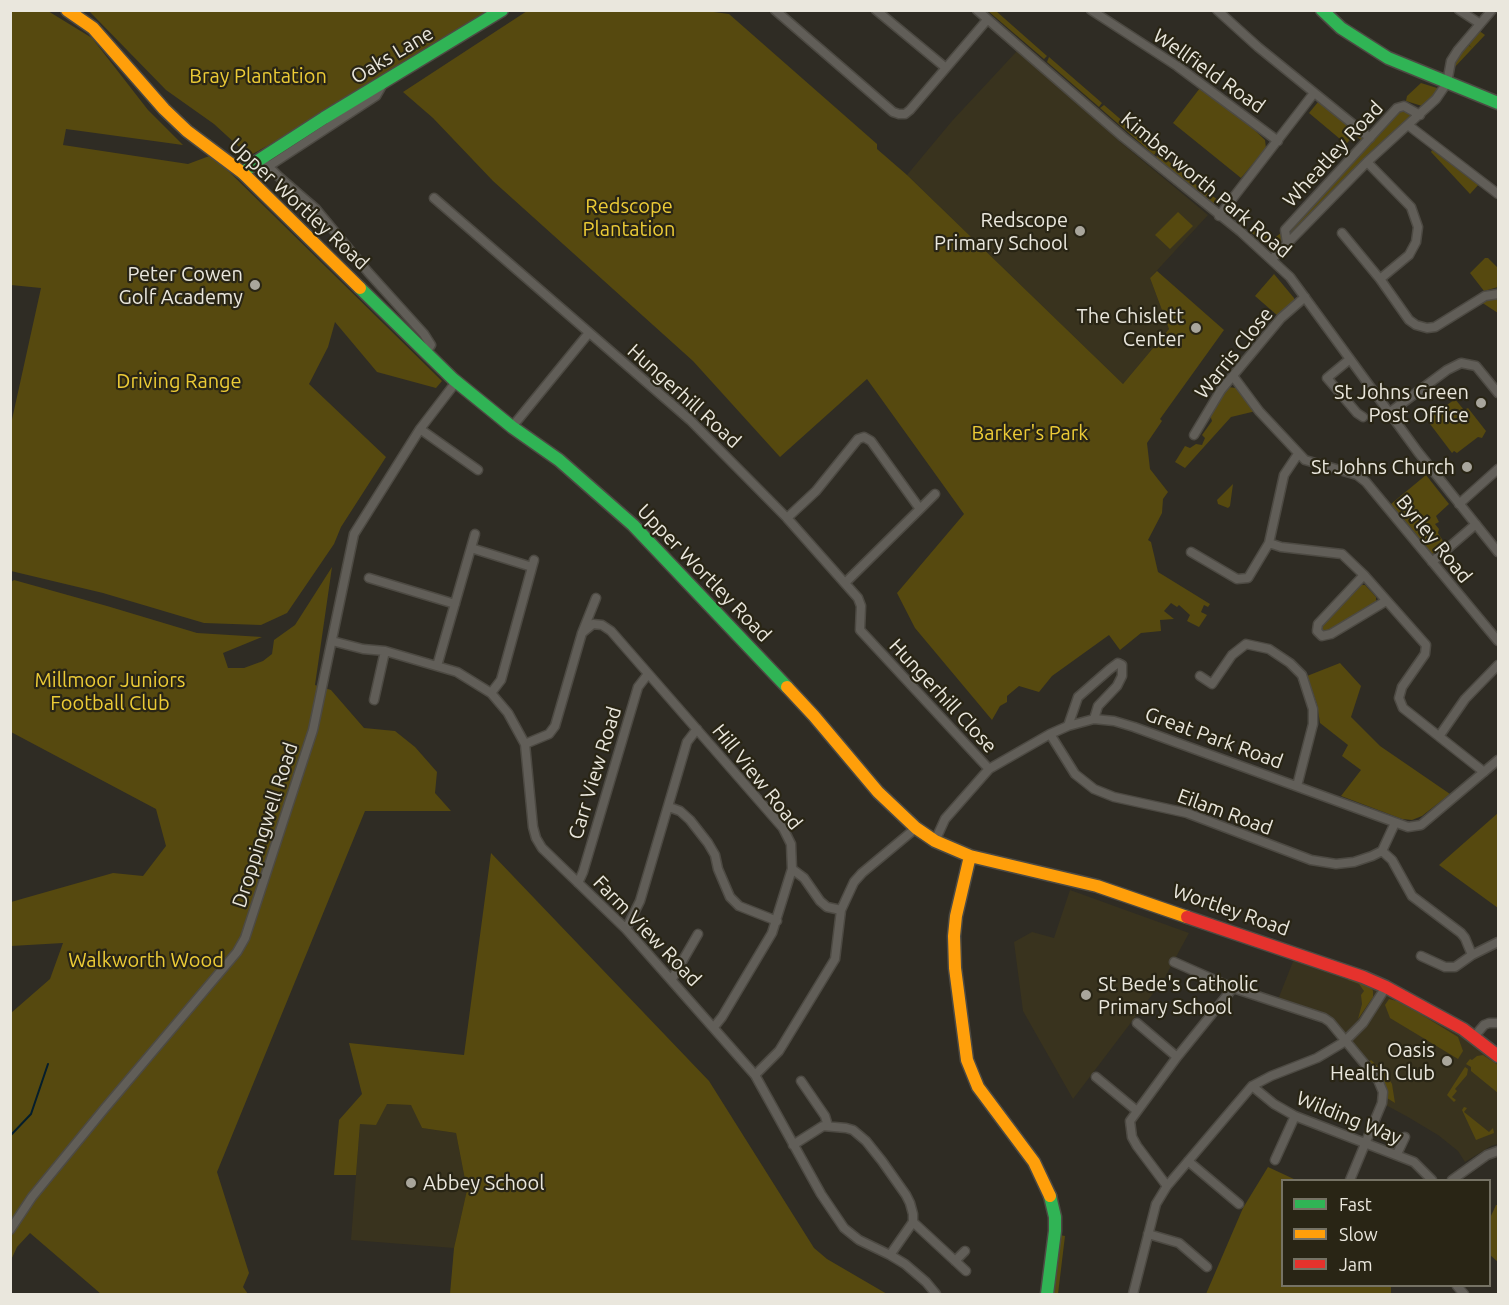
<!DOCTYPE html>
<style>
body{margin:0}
#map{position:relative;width:1509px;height:1305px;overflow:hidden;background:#2f2c24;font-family:Ubuntu,sans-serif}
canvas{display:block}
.frame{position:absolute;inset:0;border:12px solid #eae7dd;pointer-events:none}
.legend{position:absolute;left:1281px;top:1179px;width:210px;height:108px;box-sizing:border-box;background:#292515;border:2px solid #767365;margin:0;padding:8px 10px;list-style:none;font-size:18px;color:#eae7dd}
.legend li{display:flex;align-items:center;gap:12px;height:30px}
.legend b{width:30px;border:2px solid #767365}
</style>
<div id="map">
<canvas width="1509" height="1305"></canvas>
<div class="frame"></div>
<ul class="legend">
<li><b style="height:8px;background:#30b455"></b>Fast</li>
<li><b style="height:8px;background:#ff9f0a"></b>Slow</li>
<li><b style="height:8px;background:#e5322d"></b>Jam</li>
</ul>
</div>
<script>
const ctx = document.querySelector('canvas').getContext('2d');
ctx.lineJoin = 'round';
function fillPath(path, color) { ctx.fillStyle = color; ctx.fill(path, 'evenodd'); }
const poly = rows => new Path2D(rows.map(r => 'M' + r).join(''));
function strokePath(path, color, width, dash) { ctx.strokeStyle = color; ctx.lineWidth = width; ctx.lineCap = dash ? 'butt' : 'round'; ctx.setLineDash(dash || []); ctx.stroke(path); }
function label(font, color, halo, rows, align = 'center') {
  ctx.font = font + ' Ubuntu,sans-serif'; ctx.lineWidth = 4.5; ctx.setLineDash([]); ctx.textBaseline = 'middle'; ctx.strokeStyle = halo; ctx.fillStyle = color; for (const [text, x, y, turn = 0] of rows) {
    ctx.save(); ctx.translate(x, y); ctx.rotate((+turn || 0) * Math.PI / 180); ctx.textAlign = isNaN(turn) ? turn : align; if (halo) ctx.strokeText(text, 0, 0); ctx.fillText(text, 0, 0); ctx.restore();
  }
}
fillPath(poly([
 [1017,51,1097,120,1119,141,1208,215,1150,278,1169,329,1123,384,907,175,952,121],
 [1070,890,1189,933,1164,979,1073,1099,1023,1011,1014,942,1032,932,1054,938],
 [1294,959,1363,977,1498,1056,1498,1144,1491,1146,1465,1162,1458,1151,1438,1135,1408,1117,1382,1103,1383,1092,1330,1022,1277,1002],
 [386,1104,412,1105,422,1128,456,1133,467,1190,454,1248,351,1240,360,1124]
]), '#39331e');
fillPath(poly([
 [11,11,48,11,92,38,148,110,183,145,66,129,63,145,188,164,212,155,442,381,436,388,377,372,335,322,328,347,309,384,386,457,341,527,334,544,287,613,261,625,204,623,103,593,11,571,11,424,41,288,11,285],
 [89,11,489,11,321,116,249,156,214,124,166,90],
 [706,11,729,14,877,144,877,149,907,175,1123,384,1169,329,1150,278,1157,271,1224,330,1160,419,1162,421,1147,443,1150,469,1168,492,1163,499,1162,513,1148,540,1151,542,1158,572,1210,604,1208,607,1204,605,1201,612,1207,615,1199,627,1187,621,1190,615,1179,605,1177,607,1171,603,1164,611,1174,619,1160,620,1161,631,1141,633,1120,650,1109,635,1052,676,1039,692,1019,686,1007,696,1007,702,1000,706,992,720,915,628,897,593,964,514,867,379,780,457,693,361,493,181,433,118,403,92,527,11],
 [988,11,996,11,1047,56,1044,59],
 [1478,30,1485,35,1453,69,1458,57,1467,44,1472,48,1467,43],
 [1049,57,1102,103,1099,107,1047,62],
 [1421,83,1437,88,1437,93,1422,106,1406,101,1407,96],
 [1200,88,1244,120,1265,140,1266,148,1241,178,1173,123],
 [1318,102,1321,102,1363,136,1362,141,1355,135,1346,144,1309,113],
 [1104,105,1146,141,1146,143,1157,151,1154,155,1100,108],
 [1402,110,1406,110,1413,117,1290,234,1291,230,1396,114],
 [1432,150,1480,183,1470,194,1431,152],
 [1159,153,1194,183,1221,202,1213,203,1178,176,1156,157],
 [1178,212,1193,226,1170,249,1155,235],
 [1254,225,1272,240,1282,232,1284,239,1277,246,1270,246,1249,231],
 [1485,258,1488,258,1498,268,1498,287,1484,291,1470,273],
 [1274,274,1294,298,1294,302,1278,316,1255,296],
 [1498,296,1498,313,1481,302,1484,300],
 [1228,387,1236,388,1256,411,1231,417,1185,468,1175,462,1185,446,1190,448,1196,444,1202,445,1205,438,1202,435,1212,421,1210,415],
 [1455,399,1464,410,1468,408,1486,431,1482,438,1478,437,1457,453,1454,451,1452,453,1427,420],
 [1426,475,1449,504,1436,516,1439,522,1435,524,1439,529,1438,533,1445,544,1443,548,1432,554,1428,553,1392,509,1391,504],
 [1233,484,1230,506,1228,508,1218,504,1217,500],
 [332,567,315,685,331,690,364,728,395,731,415,747,437,772,435,793,451,811,365,811,217,1172,249,1273,243,1287,248,1294,101,1294,30,1233,17,1247,11,1260,11,1013,50,979,63,943,11,946,11,902,113,873,143,876,166,846,156,809,11,732,11,582,14,580,107,606,197,633,262,637,223,653,228,668,244,668,263,661,272,654,274,640,295,625],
 [1362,585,1365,585,1376,597,1376,604,1326,633,1322,632,1320,627,1358,586],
 [1340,663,1361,686,1351,717,1380,746,1450,794,1422,816,1412,820,1402,819,1341,796,1361,770,1342,756,1348,745,1320,723,1317,704,1307,676],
 [1498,813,1498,908,1439,865],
 [491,853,709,1081,814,1248,827,1259,887,1294,450,1294,454,1248,467,1190,456,1133,422,1128,411,1105,387,1104,376,1125,360,1124,356,1175,334,1175,339,1120,362,1094,349,1043,464,1055],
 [1349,978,1371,986,1373,991,1373,997,1358,1019,1362,1004,1361,995,1364,991,1359,984,1348,980],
 [1389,999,1401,1002,1458,1037,1463,1051,1458,1059,1390,1018,1385,1005],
 [1483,1055,1498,1065,1498,1093,1471,1071,1471,1067,1466,1064,1470,1059,1472,1060,1477,1056],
 [1371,1060,1386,1074,1392,1084,1395,1103,1387,1098,1387,1090,1383,1080,1369,1062],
 [1465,1067,1468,1069,1467,1075,1455,1089,1457,1091,1452,1097,1456,1100,1454,1102,1447,1095],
 [1464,1107,1467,1108,1464,1112,1489,1132,1493,1128,1494,1133,1476,1140,1462,1110],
 [1268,1167,1296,1180,1282,1180,1282,1286,1391,1286,1391,1294,1206,1294,1243,1208],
 [1496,1205,1498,1205,1498,1262,1490,1255,1490,1218],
 [1060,1235,1065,1236,1058,1294,1051,1294]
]), '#56490f');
strokePath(poly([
 [10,1136,31,1114,48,1064]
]), '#041d2c', 2);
const street = poly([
 [775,10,893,112,899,114,905,114,910,110,987,20],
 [876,10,946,68],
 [977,10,1123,137,1241,232,1290,277,1418,452,1498,552],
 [1091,10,1177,66,1278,141],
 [1217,10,1258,47,1370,138],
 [1459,10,1479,23],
 [1408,125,1498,194],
 [261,159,278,176,316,209,368,272,424,334,431,345,426,352],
 [1367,162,1411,207,1418,227,1416,242,1409,255,1380,279],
 [269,166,376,96,384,82],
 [434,198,690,420,787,518,858,598,861,606,860,630,989,769],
 [1219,216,1314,93],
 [1342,233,1380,279,1409,320,1416,325,1427,328,1435,327,1485,296,1498,294],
 [1287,243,1285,230,1397,108,1404,106,1420,115],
 [1272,259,1367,162,1436,99,1447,83,1451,61,1458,50,1492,10],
 [1350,359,1327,378,1357,413,1363,417],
 [1233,376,1259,411,1305,460,1357,475,1366,482,1498,641],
 [1389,413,1447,370,1461,363,1476,366,1498,393],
 [512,427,588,334],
 [420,429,478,470],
 [1194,435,1221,390,1281,318,1305,297],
 [1459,504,1498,469],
 [920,509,935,494],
 [787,518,816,491,858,439,864,437,871,441,920,509,845,583],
 [1269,543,1281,547,1342,554,1364,575,1426,645,1425,654,1402,687,1399,698,1403,708,1484,772],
 [471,548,532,567],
 [1191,552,1237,579,1248,578,1269,543,1284,475,1298,454],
 [1432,562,1476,524],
 [1364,575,1318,624,1317,631,1322,636,1331,634,1386,601],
 [369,578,455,604],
 [582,633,593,624,602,625,611,631,783,828,791,844,792,869,772,933,722,1017,714,1027],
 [332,641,363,649,385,651,457,672,491,693,508,713,525,744,533,827,536,838,542,848,626,929,755,1075,821,1194,844,1228,859,1240,890,1255,905,1264,926,1282,936,1294],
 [437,666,475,534],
 [1200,676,1212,684,1232,655,1246,644,1269,649,1290,663,1302,675,1313,709,1313,724,1297,786],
 [491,693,501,680,534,560],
 [374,700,385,651],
 [1068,726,1078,697,1110,669,1118,663,1122,665,1122,676,1117,686,1098,706,1094,719],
 [1050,734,1075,774,1094,789,1114,797,1187,813,1311,860,1336,864,1354,862,1372,856,1382,851,1395,823],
 [1440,735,1465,699,1498,665],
 [525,744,549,734,555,726,582,633,596,598],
 [669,807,680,811,690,820,708,843,715,855,718,869,730,897,739,906,777,921],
 [935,841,945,819,989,769,1050,734,1068,726,1094,719,1114,721,1134,727,1408,827,1421,825,1498,760],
 [1382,851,1392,860,1412,896,1461,933,1465,938,1472,955],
 [792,869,804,878,820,901,827,907,841,910],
 [578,883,583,872,638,687,648,674],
 [626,929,640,901,687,742,697,729],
 [1421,956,1445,967,1455,967,1472,955,1498,942],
 [1174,962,1233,988,1324,1018,1330,1022,1378,1080,1383,1092,1382,1103,1350,1180],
 [672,979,698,934],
 [1137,1023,1177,1057],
 [1474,1037,1484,1025,1489,1023,1498,1023],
 [755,1075,779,1051,835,959,841,910,854,882,862,873,916,828],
 [1096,1077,1137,1111],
 [801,1081,825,1116,828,1126],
 [1252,1086,1274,1104,1295,1116,1414,1162,1432,1180],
 [793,1145,823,1126,846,1128,853,1130,866,1141,882,1161,906,1195,910,1203,913,1214,913,1222,890,1255],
 [1397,1154,1405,1137],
 [1275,1160,1295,1116],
 [1188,1161,1239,1204],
 [1452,1180,1487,1155,1498,1151],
 [1167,1186,1137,1146,1132,1137,1130,1121,1177,1057,1233,988],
 [913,1222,966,1271],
 [10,1230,32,1197,105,1108,237,952,245,938,313,730,354,534,420,429,456,382],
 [1148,1234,1179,1243,1207,1267],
 [955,1261,965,1251],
 [1457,1286,1464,1294],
 [1133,1294,1156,1204,1167,1186,1252,1086,1271,1076,1317,1058,1344,1042,1363,1023,1386,987]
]);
const fast = poly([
 [1322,10,1341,28,1388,58,1498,103],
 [243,173,256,162,324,118,502,10],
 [360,288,453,379,512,427,559,460,633,525,787,687],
 [1047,1294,1055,1231,1055,1217,1050,1196]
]);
const slow = poly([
 [67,10,93,28,164,109,187,131,243,173,360,288],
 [787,687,814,716,878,792,916,828,935,841,970,856,1097,886,1187,917],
 [970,856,956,916,954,936,955,968,967,1060,978,1087,1034,1162,1050,1196]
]);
const jam = poly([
 [1187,917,1363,977,1386,987,1463,1029,1498,1056]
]);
strokePath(street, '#4d4a43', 11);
strokePath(fast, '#4d4a43', 15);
strokePath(slow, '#4d4a43', 15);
strokePath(jam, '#4d4a43', 15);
strokePath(street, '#615e58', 8);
strokePath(fast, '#30b455', 12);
strokePath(slow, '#ff9f0a', 12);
strokePath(jam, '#e5322d', 12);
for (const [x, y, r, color] of [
 [1080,231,6,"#a9a69c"],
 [255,285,6,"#a9a69c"],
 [1196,328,6,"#a9a69c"],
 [1481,403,6,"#a9a69c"],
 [1467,467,6,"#a9a69c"],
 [1086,995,6,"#a9a69c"],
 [1447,1061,6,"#a9a69c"],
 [411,1183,6,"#a9a69c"]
]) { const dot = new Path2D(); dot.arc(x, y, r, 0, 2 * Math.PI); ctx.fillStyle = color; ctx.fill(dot); strokePath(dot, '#292515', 2); }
label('20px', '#eae7dd', '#292515', [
 ["Oaks Lane",392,55,-31],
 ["Wellfield Road",1209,71,35],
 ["Wheatley Road",1333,154,-47],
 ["Kimberworth Park Road",1206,185,40],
 ["Upper Wortley Road",299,204,43],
 ["Warris Close",1234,353,-51],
 ["Hungerhill Road",684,396,42],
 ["Byrley Road",1434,539,51],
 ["Upper Wortley Road",704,573,46],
 ["Hungerhill Close",943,696,47],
 ["Great Park Road",1214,738,20],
 ["Carr View Road",595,773,-73],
 ["Hill View Road",757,777,51],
 ["Eilam Road",1225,812,20],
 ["Droppingwell Road",265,825,-72],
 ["Wortley Road",1231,910,19],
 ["Farm View Road",647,931,46],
 ["Wilding Way",1349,1118,22]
]);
label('20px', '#eccb36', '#292515', [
 ["Bray Plantation",258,76],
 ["Redscope",629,206],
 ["Plantation",629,229],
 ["Driving Range",179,381],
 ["Barker's Park",1030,433],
 ["Millmoor Juniors",110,680],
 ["Football Club",110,703],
 ["Walkworth Wood",146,960]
]);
label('20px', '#eae7dd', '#292515', [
 ["Redscope",1068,220],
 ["Primary School",1068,243],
 ["Peter Cowen",243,274],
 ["Golf Academy",243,297],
 ["The Chislett",1184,316],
 ["Center",1184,339],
 ["St Johns Green",1469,392],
 ["Post Office",1469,415],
 ["St Johns Church",1455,467],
 ["St Bede's Catholic",1098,984,"left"],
 ["Primary School",1098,1007,"left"],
 ["Oasis",1435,1050],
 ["Health Club",1435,1073],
 ["Abbey School",423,1183,"left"]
], 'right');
</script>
